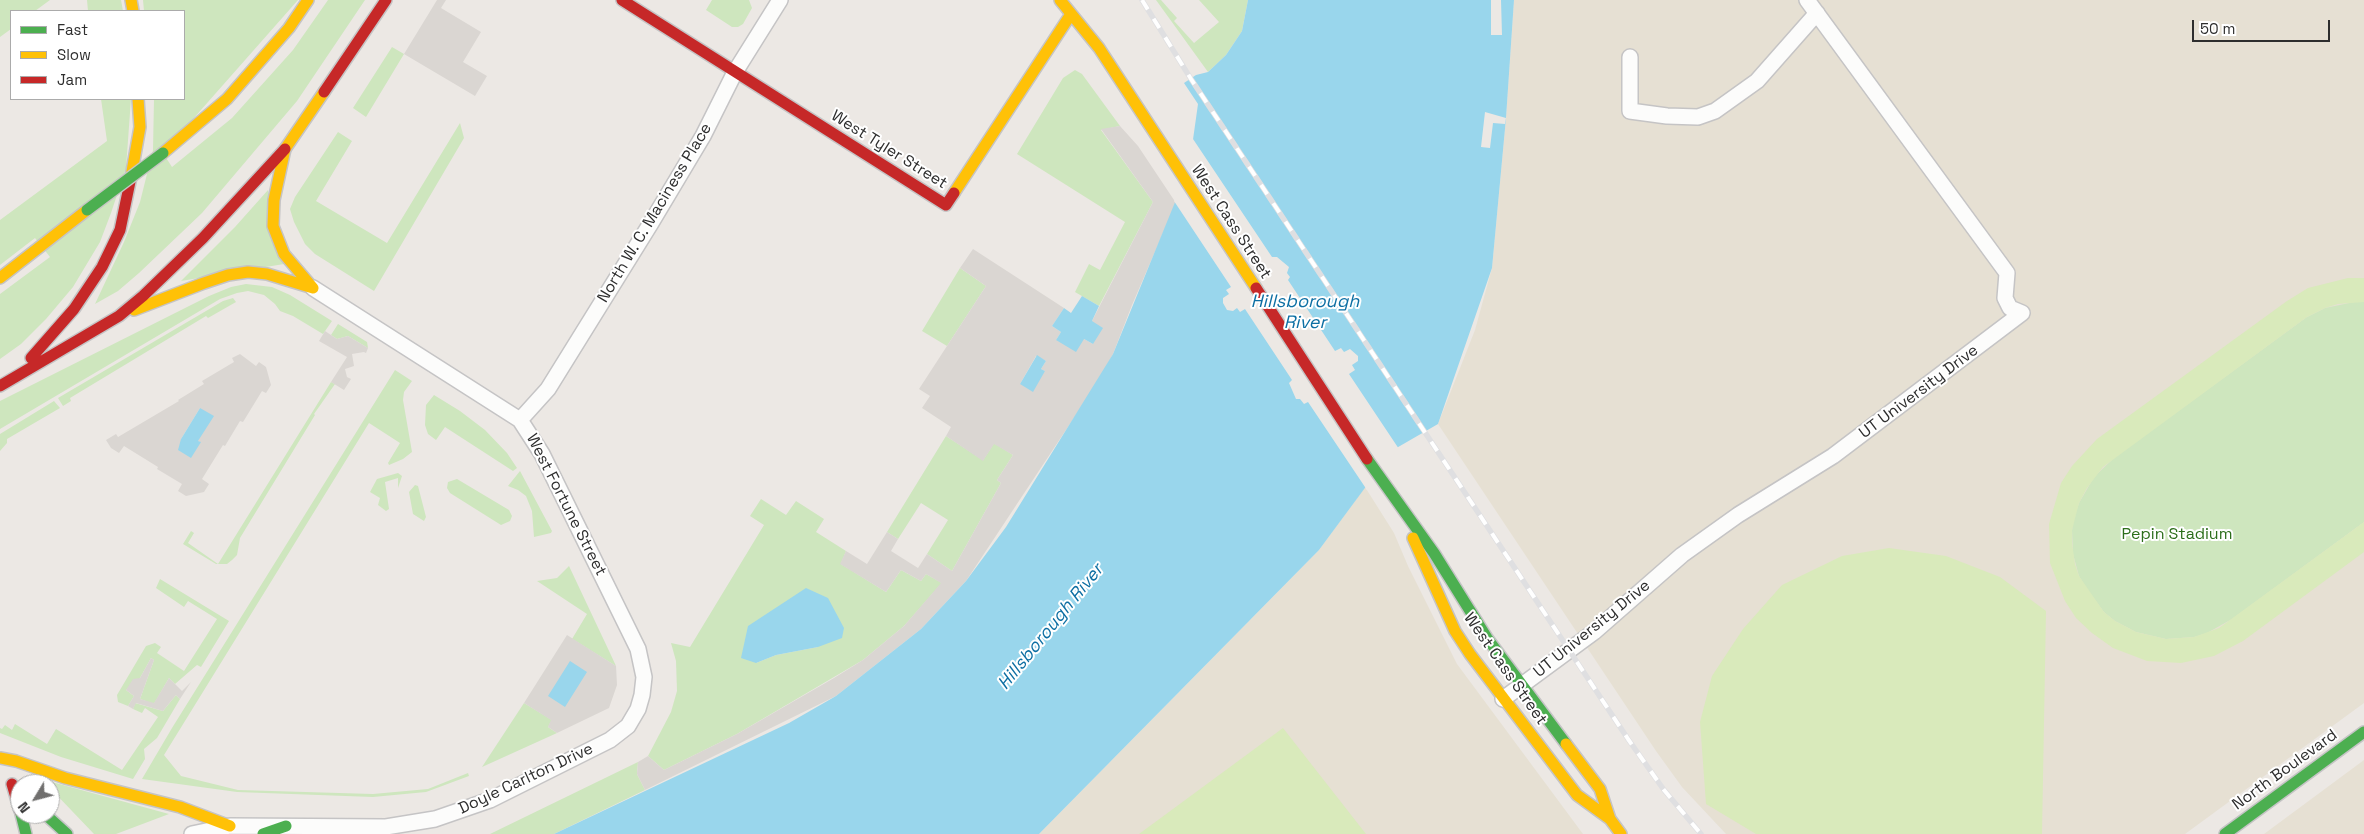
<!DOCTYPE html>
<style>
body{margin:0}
#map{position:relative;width:2364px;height:834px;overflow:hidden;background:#ece8e4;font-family:"Space Grotesk",sans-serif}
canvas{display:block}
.legend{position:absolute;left:10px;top:10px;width:175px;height:90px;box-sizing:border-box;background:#fff;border:1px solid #ababab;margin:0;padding:6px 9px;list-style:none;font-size:15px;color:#2e2e2e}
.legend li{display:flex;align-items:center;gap:10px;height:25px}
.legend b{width:25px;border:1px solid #ababab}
.north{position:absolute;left:10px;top:774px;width:50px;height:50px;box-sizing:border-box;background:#fff;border:1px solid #ababab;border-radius:50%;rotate:233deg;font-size:14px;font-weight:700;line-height:20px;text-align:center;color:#2e2e2e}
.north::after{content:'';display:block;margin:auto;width:18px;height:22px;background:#706f6e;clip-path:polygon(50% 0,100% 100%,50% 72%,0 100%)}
.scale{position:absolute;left:2192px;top:20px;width:138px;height:22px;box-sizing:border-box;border:2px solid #2e2e2e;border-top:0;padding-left:6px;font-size:15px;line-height:18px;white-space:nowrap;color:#2e2e2e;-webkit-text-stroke:4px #fff;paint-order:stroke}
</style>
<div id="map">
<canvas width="2364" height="834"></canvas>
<ul class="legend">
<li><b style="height:6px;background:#4caf50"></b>Fast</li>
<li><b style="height:6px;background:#ffc107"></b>Slow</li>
<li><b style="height:6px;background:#c62828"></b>Jam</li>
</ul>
<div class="north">N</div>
<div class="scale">50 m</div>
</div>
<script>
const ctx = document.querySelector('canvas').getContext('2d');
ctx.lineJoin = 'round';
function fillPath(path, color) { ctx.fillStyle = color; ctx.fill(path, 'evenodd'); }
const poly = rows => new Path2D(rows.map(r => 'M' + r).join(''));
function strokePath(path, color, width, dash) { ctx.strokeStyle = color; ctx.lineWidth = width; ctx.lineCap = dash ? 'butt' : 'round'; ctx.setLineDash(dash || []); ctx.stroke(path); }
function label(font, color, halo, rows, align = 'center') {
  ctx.font = font + ' "Space Grotesk",sans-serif'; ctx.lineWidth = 4; ctx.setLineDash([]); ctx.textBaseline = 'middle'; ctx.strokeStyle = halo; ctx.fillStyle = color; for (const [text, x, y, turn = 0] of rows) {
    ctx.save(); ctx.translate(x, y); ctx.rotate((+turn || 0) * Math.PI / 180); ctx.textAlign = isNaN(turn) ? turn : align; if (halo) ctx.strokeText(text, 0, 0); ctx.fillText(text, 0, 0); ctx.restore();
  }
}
fillPath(poly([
 [1514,0,2364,0,2364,703,2185,834,1726,834,1682,787,1656,751,1438,424,1475,330,1492,268,1506,118],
 [1365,487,1394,533,1408,566,1457,664,1583,834,1039,834,1319,550],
 [2364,760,2364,834,2264,834]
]), '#e6e0d3');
fillPath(poly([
 [0,0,50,0,35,11,11,11,11,29,0,37],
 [87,0,121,0,123,11,88,11],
 [143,0,298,0,163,153,172,167,232,118,293,50,328,0,365,0,297,101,202,213,139,273,118,291,95,304,124,242,140,202,153,150,154,99,184,99,184,11,144,11],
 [712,0,749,0,752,8,743,24,738,27,732,27,706,10],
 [1156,0,1161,0,1177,18,1174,21,1194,43,1219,22,1199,0,1248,0,1242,31,1226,55,1208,72],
 [392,47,404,54,366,117,353,108],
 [1075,70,1082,74,1120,126,1101,130,1153,202,1099,306,1075,292,1089,264,1100,270,1125,222,1017,154,1063,78],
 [101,99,131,99,126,168,111,213,100,242,73,287,46,319,21,344,0,359,0,294,50,257,35,238,0,265,0,220,107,141],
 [460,123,464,138,374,291,315,254,305,244,294,222,290,209,295,197,338,132,352,141,316,201,387,243],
 [268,190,284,264,181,281,235,227],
 [960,268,986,286,947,346,922,331],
 [246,284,272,287,290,295,332,321,323,334,293,316,280,311,275,304,264,295,248,291,237,293,220,299,0,429,0,401,209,296,231,287],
 [233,298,236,302,208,318,206,316,70,398,71,401,63,406,58,398,223,301],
 [2354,302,2364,302,2364,522,2232,619,2207,633,2194,637,2166,639,2136,632,2115,621,2104,612,2087,589,2079,576,2073,554,2072,530,2074,518,2079,503,2094,477,2114,458,2307,317,2325,308],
 [338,324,367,342,368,348,348,336,337,339,331,335],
 [395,370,412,381,404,392,403,400,412,452,403,459,389,465,388,463,400,443,369,423,164,755,181,776,238,790,373,794,428,789,468,773,469,776,426,792,373,797,237,792,142,779,172,728],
 [331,382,335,384,314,414,315,415,240,538,237,555,232,560,227,564,216,564,183,544,191,531,194,533,188,543,218,564],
 [434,395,460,411,485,430,507,453,517,468,513,471,445,427,436,440,428,434,425,425,426,405],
 [54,401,60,408,7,439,7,443,0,451,0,434],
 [946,436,983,460,994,443,1013,455,997,480,1001,483,952,571,927,554,948,520,921,503,898,539,887,532],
 [520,471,552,531,551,533,534,537,532,511,526,496,518,490,508,486],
 [398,473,402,476,398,488,398,478,385,482,389,509,386,511,378,505,380,498,370,492,377,479],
 [457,479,509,510,512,516,510,521,501,525,450,493,447,488,448,482],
 [415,485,418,486,426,517,424,521,413,514,409,492],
 [761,499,786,515,796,501,824,519,816,532,846,551,841,564,886,592,901,570,921,581,926,574,942,583,904,626,863,660,737,734,664,770,648,756,671,712,677,691,676,661,671,643,690,647,764,525,750,516],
 [828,598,818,647,776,655,756,663],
 [569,566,610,653,616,666,572,639,587,614,537,581,557,578],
 [160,579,229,621,201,667,197,665,175,684,169,678,154,704,140,699,154,660,151,658,140,678,126,690,134,696,128,706,118,702,117,695,146,646,155,643,161,647,157,653,184,671,217,619,188,601,184,607,156,588],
 [176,695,180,699,157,738,144,749,145,759,133,779,61,757,0,733,0,728,2,729,5,725,12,730,15,724,47,744,56,729,122,770,158,717,145,708,142,713,133,709,135,703,163,711],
 [524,703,552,720,548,727,557,733,482,767],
 [638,762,637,774,645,790,554,834,490,834],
 [41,779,169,814,116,834,94,834,50,788,50,784,46,784]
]), '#cee6be');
fillPath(poly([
 [2348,278,2364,278,2364,302,2338,304,2325,308,2307,317,2103,467,2087,488,2079,503,2072,530,2072,543,2075,564,2079,576,2104,612,2115,621,2136,632,2166,639,2194,637,2219,628,2364,522,2364,552,2243,641,2214,656,2181,663,2147,661,2113,648,2092,633,2076,618,2065,601,2050,563,2049,524,2061,483,2072,466,2097,439,2287,301,2308,288],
 [1889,548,1946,556,2000,577,2046,611,2042,834,1756,834,1706,804,1700,722,1712,676,1743,629,1782,585,1842,556],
 [1283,728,1366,834,1139,834]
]), '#d9eabb');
fillPath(poly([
 [437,0,446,0,441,8,481,32,463,62,487,76,475,96,404,54],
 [1120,126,1138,146,1176,203,1132,305,1113,354,1101,377,966,581,921,629,836,696,645,790,637,774,638,762,648,756,664,770,737,734,834,678,863,660,904,626,941,583,926,574,921,581,901,570,886,592,840,564,846,551,867,564,887,532,898,539,891,551,918,568,927,554,952,571,1001,483,997,480,1013,455,994,444,983,461,946,436,951,427,922,408,930,396,919,389,986,286,960,268,973,249,1064,308,1052,326,1061,332,1056,340,1084,339,1093,344,1092,321,1153,202,1101,129],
 [1036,356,1046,361,1041,369,1045,371,1020,384],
 [325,331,337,339,348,336,368,348,366,353,364,352,352,354,354,366,345,369,347,377,351,379,344,390,331,382,347,357,319,341],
 [240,354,256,366,259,362,266,367,271,385,266,393,262,391,243,422,240,421,225,446,223,445,202,479,209,484,204,492,186,496,178,491,182,484,157,469,158,467,124,446,119,453,111,448,106,440,116,434,118,437,179,401,178,400,204,384,202,381,234,362,232,358],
 [200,408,198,441,200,442,181,439],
 [567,635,616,666,617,685,609,708,557,733,548,727,551,720,524,703],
 [151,658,154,660,140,699,154,703,169,678,182,691,191,682,180,699,176,695,163,711,136,703,133,709,128,706,134,696,126,690,133,679,140,678]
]), '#dad6d2');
fillPath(poly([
 [1248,0,1514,0,1506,118,1492,268,1438,424,1393,450,1319,550,1039,834,554,834,789,723,836,696,921,629,966,581,1006,527,1113,354,1189,168,1198,104,1184,83,1196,75,1208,72,1226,55,1242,31],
 [1082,296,1099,306,1092,321,1103,328,1093,344,1084,339,1076,352,1056,340,1061,332,1052,326,1064,308,1071,313],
 [1037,355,1046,361,1041,369,1045,371,1033,392,1020,384],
 [200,408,214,416,198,441,201,442,191,458,178,450,181,439],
 [806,588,828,598,844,628,842,638,818,647,776,655,756,663,741,658,748,626],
 [570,661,587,672,565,707,548,696]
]), '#99d6ec');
fillPath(poly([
 [1491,0,1501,0,1502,35,1491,35],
 [1485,112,1506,118,1505,124,1493,123,1490,148,1481,147],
 [1191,136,1272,257,1277,257,1289,267,1287,273,1290,277,1288,280,1335,351,1341,348,1344,352,1350,349,1358,356,1358,361,1352,365,1355,370,1349,374,1399,449,1395,452,1367,490,1308,402,1304,404,1300,399,1296,399,1289,383,1292,380,1245,309,1240,312,1237,308,1233,311,1227,310,1223,303,1223,298,1229,294,1226,290,1231,287,1174,201,1187,168]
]), '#ece8e4');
const street = poly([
 [1630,57,1630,111,1667,116,1698,117,1715,111,1757,81,1817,13],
 [520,420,548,389,651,223,703,136,735,72,780,0],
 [1503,699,1594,632,1682,555,1738,515,1833,456,2022,313,2010,308,2005,298,2007,273,1807,0],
 [192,834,230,826,386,827,435,819,490,800,610,740,628,726,638,709,642,695,644,677,638,649,542,454,520,420,313,288]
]);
const fast = poly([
 [1367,459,1434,553,1487,638,1566,744],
 [21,814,26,834],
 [45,814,67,834],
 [263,834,286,826],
 [2225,834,2364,732]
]);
const slow = poly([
 [131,0,133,11],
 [1060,0,1099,48,1256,288],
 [163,153,227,99,289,28,308,0],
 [131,177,140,127,138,99],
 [954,193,1071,14],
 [0,278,87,210],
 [313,288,284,254,273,226,274,200,285,149,324,92],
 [134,310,204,283,228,275,248,272,267,274,313,288],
 [1413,538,1455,631,1470,654,1577,795,1610,819,1621,834],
 [1566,744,1600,789,1610,819],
 [0,758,16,761,65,778,180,807,230,826]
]);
const jam = poly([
 [622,0,946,205,954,193],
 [324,92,386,0],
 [1256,288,1367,459],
 [31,358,74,309,102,267,120,230,131,177],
 [0,386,119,316,143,296,203,238,285,149],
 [12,784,20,811]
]);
strokePath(street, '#c5c4c5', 18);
strokePath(fast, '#c5c4c5', 14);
strokePath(slow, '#c5c4c5', 14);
strokePath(jam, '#c5c4c5', 14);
strokePath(street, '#fcfcfb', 15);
strokePath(fast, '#4caf50', 11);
strokePath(slow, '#ffc107', 11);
strokePath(jam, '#c62828', 11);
const rail = poly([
 [1142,0,1191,79,1628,739,1664,790,1701,834]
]);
strokePath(rail, '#dfdfe1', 5.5);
strokePath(rail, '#fff', 4, [11]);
const fastBridge = poly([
 [87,210,163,153]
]);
strokePath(fastBridge, '#c6c5c4', 14, []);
strokePath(fastBridge, '#4caf50', 11);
label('16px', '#2e2e2e', '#fff', [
 ["West Tyler Street",889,150,32],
 ["North W. C. Maciness Place",655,213,-59],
 ["West Cass Street",1231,222,57],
 ["UT University Drive",1919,392,-37],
 ["West Fortune Street",566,505,63],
 ["UT University Drive",1592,629,-39],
 ["West Cass Street",1505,669,55],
 ["North Boulevard",2285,770,-36],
 ["Doyle Carlton Drive",526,779,-25]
]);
label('16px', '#2c6e1b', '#fff', [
 ["Pepin Stadium",2177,535]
]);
label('italic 18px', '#0d6fa3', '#fff', [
 ["Hillsborough",1305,302],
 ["River",1305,323],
 ["Hillsborough River",1051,627,-51]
]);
</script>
